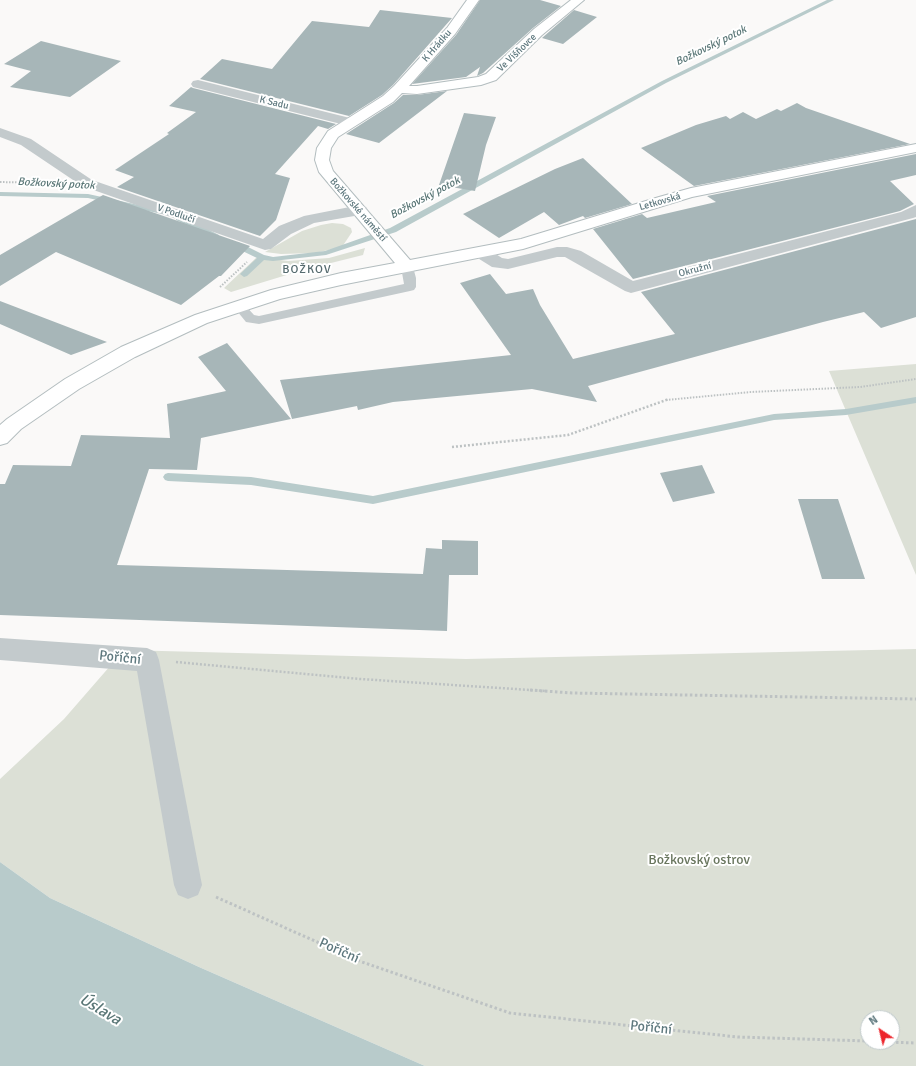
<!DOCTYPE html>
<meta charset="utf-8">
<style>
body{margin:0}
#map{position:relative;width:916px;height:1066px;overflow:hidden;background:#faf9f8;font-family:Signika,sans-serif}
canvas{display:block}
.north{position:absolute;left:860px;top:1010px;width:40px;height:40px;box-sizing:border-box;background:#fff;border:1px solid #bfc9cb;border-radius:50%;rotate:325deg;font-size:11px;font-weight:700;line-height:16px;text-align:center;color:#5e787e}
.north::after{content:'';display:block;margin:auto;width:14px;height:18px;background:#ed252c;clip-path:polygon(50% 0,100% 100%,50% 72%,0 100%)}
</style>
<div id="map">
<canvas width="916" height="1066"></canvas>
<div class="north">N</div>
</div>
<script>
const ctx = document.querySelector('canvas').getContext('2d');
ctx.lineJoin = 'round';
function fillPath(path, color) { ctx.fillStyle = color; ctx.fill(path, 'evenodd'); }
const poly = rows => new Path2D(rows.map(r => 'M' + r).join(''));
function strokePath(path, color, width, dash) { ctx.strokeStyle = color; ctx.lineWidth = width; ctx.lineCap = dash ? 'butt' : 'round'; ctx.setLineDash(dash || []); ctx.stroke(path); }
function label(font, color, halo, rows, align = 'center') {
  ctx.font = font + ' Signika,sans-serif'; ctx.lineWidth = 4; ctx.setLineDash([]); ctx.textBaseline = 'middle'; ctx.strokeStyle = halo; ctx.fillStyle = color; for (const [text, x, y, turn = 0] of rows) {
    ctx.save(); ctx.translate(x, y); ctx.rotate((+turn || 0) * Math.PI / 180); ctx.textAlign = isNaN(turn) ? turn : align; if (halo) ctx.strokeText(text, 0, 0); ctx.fillText(text, 0, 0); ctx.restore();
  }
}
fillPath(poly([
 [332,223,343,224,351,228,352,232,342,247,315,253,281,254,265,252,302,231,321,225],
 [365,248,363,255,303,270,231,292,224,288,257,257,288,261,329,258],
 [916,364,916,575,829,371],
 [916,649,916,1066,425,1066,199,967,50,898,0,862,0,779,64,719,124,650,466,659],
 [868,1018,892,1018,892,1042,868,1042]
]), '#dce0d6');
fillPath(poly([
 [0,862,50,898,199,967,425,1066,0,1066]
]), '#b8cbcb');
fillPath(poly([
 [827,0,834,0,666,83,396,232,326,255,273,261,264,260,247,276,244,277,240,274,257,258,232,246,232,242,238,242,264,255,273,257,325,251,390,228,662,81,827,0],
 [0,192,88,194,162,210,166,212,162,214,88,198,0,196,0,192],
 [176,216,182,216,219,235,218,237,212,237,176,220,176,216],
 [916,397,916,403,846,415,774,420,373,504,251,485,168,481,165,480,163,477,165,474,168,473,251,477,373,496,774,414,846,409,916,397]
]), '#b8cbcb');
fillPath(poly([
 [480,0,540,0,561,6,533,28,483,73,477,76,480,67,466,77,412,84,456,35],
 [380,10,452,18,393,85,382,95,349,116,200,79,222,59,272,69,312,21,369,27],
 [574,10,597,17,563,44,542,38],
 [41,41,121,61,70,97,10,87,31,71,4,64],
 [191,87,193,88,336,124,328,129,318,126,275,174,290,178,276,220,260,236,117,187,134,177,115,170,169,134,167,133,196,112,169,106],
 [447,91,379,143,346,134,394,103,403,95,417,95],
 [797,103,806,108,910,144,694,186,641,148,696,125,726,116,730,119,743,112,756,119,777,109,781,111],
 [464,113,496,117,486,145,475,191,439,185],
 [916,154,916,175,890,181,914,204,900,211,633,279,593,229,642,214,647,218,716,202,707,196],
 [583,158,632,204,585,218,583,216,559,225,544,212,499,238,463,214,555,169],
 [103,195,250,246,221,276,219,276,181,305,56,252,0,286,0,255],
 [916,219,916,317,881,328,864,312,823,322,588,386,597,402,532,389,393,402,358,410,357,406,292,419,280,380,511,355,460,283,490,274,506,294,533,289,540,305,573,359,675,334,641,292],
 [0,301,107,342,71,355,0,324],
 [227,343,291,419,201,438,197,470,149,469,117,565,423,574,426,548,442,549,442,540,478,541,478,575,449,575,447,631,0,615,0,484,5,484,13,465,71,466,81,435,170,438,167,404,226,391,198,357],
 [702,465,715,493,673,502,660,473],
 [798,499,838,499,865,579,822,579]
]), '#a7b6b8');
const secondary = poly([
 [467,0,479,0,455,34,409,86,417,86,478,77,486,74,534,29,571,0,584,0,542,35,496,80,481,85,417,94,402,93,393,102,338,137,331,148,329,160,333,171,410,260,521,239,659,197,691,188,916,144,916,152,692,197,523,249,341,285,280,299,207,323,135,357,79,389,21,429,7,443,0,445,0,425,7,419,65,379,121,347,195,315,271,290,341,273,395,263,319,172,315,160,317,148,328,131,383,96,394,86,447,28,467,0]
]);
strokePath(secondary, '#b3bdbf', 2);
strokePath(poly([
 [0,182,45,183],
 [220,287,247,262],
 [666,400,751,392,860,387,916,379]
]), '#bdc2c3', 2, [1.5, 1.5]);
strokePath(poly([
 [452,447,568,435,669,399],
 [176,662,360,679,546,691]
]), '#bdc2c3', 2.5, [2, 2]);
strokePath(poly([
 [530,690,572,693,916,699],
 [216,897,362,962,510,1013,738,1037,868,1041],
 [886,1042,916,1043]
]), '#bdc2c3', 3, [2.5, 2.5]);
fillPath(poly([
 [407,263,411,264,413,267,416,278,416,287,414,290,410,291,259,324,246,322,233,306,235,303,243,303,254,315,259,316,404,284,401,267,403,264,407,263]
]), '#c3cacc');
fillPath(poly([
 [198,80,354,119,356,122,354,125,349,126,193,87,191,84,193,81,198,80],
 [0,128,31,139,92,180,263,239,279,226,304,216,360,205,366,207,368,210,366,213,360,215,314,223,291,234,271,249,265,250,82,186,21,145,0,137,0,128],
 [916,205,916,217,913,218,631,293,625,291,565,257,557,257,508,269,492,267,476,257,474,253,476,249,482,248,488,249,502,258,508,259,557,247,567,247,581,251,633,281,901,212,916,205],
 [0,638,147,648,156,652,159,660,202,885,198,895,188,899,178,895,174,885,137,671,0,660,0,638]
]), '#c3cacc');
fillPath(secondary, '#fff');
label('10px', '#5e787e', '#fff', [
 ["K Hrádku",437,46,-49],
 ["Ve Višňovce",517,53,-44],
 ["K Sadu",274,103,14],
 ["Letkovská",660,202,-16],
 ["Božkovské náměstí",358,210,49],
 ["V Podlučí",176,214,19],
 ["Okružní",695,270,-15]
]);
label('italic 11px', '#597676', '#fff', [
 ["Božkovský potok",711,46,-26],
 ["Božkovský potok",56,184,3],
 ["Božkovský potok",425,198,-28]
]);
ctx.letterSpacing = '1px';
label('12px', '#566b6f', '#fff', [
 ["BOŽKOV",307,270]
]);
ctx.letterSpacing = '0px';
label('14px', '#5e787e', '#fff', [
 ["Poříční",120,658,6],
 ["Poříční",339,951,24],
 ["Poříční",651,1028,6]
]);
label('14px', '#69765e', '#fff', [
 ["Božkovský ostrov",699,860]
]);
label('italic 16px', '#597676', '#fff', [
 ["Úslava",100,1010,31]
]);
</script>
